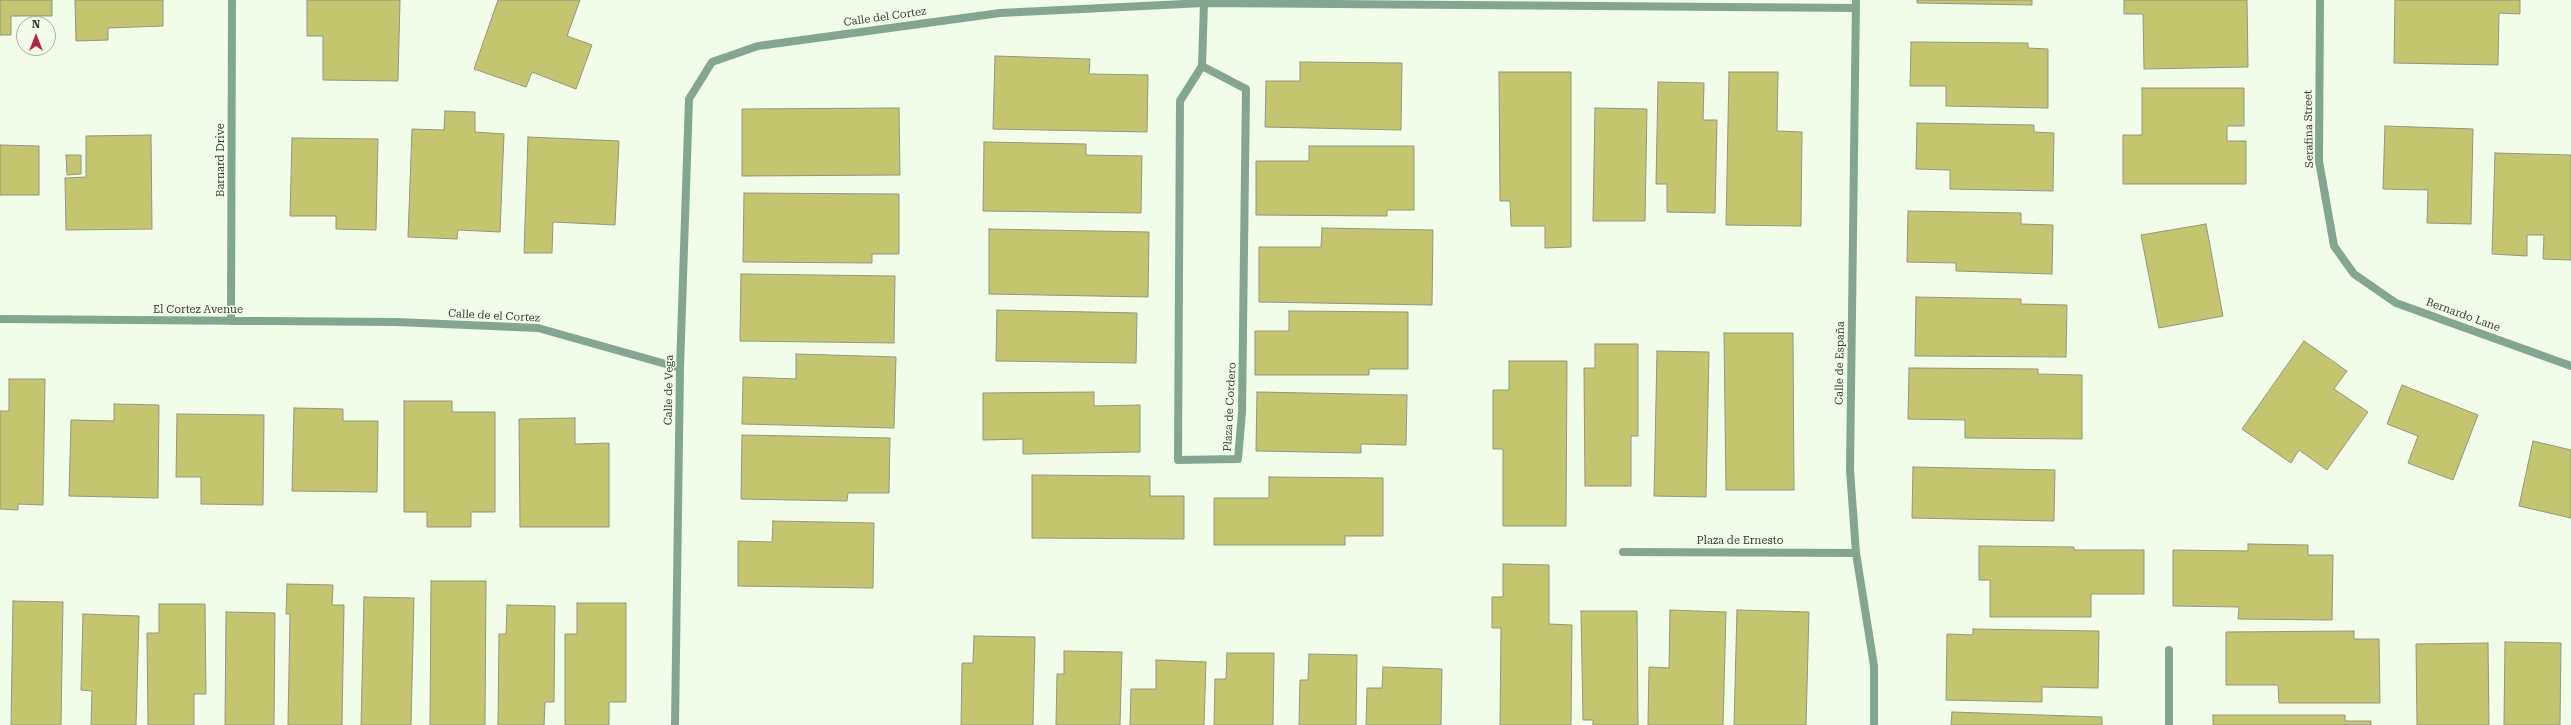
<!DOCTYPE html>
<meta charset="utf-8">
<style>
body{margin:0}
#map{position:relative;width:2571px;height:725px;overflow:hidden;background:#f1fde9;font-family:"Roboto Serif",serif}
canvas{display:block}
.north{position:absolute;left:16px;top:16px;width:40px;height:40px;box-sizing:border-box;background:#f1fde9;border:1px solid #a8b1a2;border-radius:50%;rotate:0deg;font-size:11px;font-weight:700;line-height:16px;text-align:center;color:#3a3e37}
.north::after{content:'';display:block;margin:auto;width:14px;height:18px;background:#b62443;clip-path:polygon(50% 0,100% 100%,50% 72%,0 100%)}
</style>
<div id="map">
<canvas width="2571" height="725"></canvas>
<div class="north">N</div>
</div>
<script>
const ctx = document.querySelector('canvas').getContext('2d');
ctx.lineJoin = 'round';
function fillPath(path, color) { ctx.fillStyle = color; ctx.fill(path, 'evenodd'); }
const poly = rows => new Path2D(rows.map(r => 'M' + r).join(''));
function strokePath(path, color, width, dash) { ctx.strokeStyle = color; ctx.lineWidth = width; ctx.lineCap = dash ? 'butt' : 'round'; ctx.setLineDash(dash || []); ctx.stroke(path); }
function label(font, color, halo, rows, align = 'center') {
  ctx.font = font + ' "Roboto Serif",serif'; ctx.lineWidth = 3; ctx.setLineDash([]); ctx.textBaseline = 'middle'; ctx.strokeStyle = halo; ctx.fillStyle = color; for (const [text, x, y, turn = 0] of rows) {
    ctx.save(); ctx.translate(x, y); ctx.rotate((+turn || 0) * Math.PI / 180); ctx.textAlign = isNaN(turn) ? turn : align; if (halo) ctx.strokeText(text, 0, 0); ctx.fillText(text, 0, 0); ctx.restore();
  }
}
const building = poly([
 [0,0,52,0,52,16,11,16,11,35,0,35,0,0],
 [75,0,163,0,163,26,108,28,108,40,76,41,75,0],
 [307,0,400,0,398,81,323,80,323,36,307,36,307,0],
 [498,0,580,0,567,36,592,45,576,89,532,72,526,87,474,69,498,0],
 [1917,0,2032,0,2032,5,1917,3,1917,0],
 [2124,0,2247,0,2248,67,2144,69,2143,14,2124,14,2124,0],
 [2395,0,2520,0,2520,14,2499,13,2498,65,2394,63,2395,0],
 [1911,42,2028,43,2028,48,2048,49,2048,108,1946,106,1946,86,1910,86,1911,42],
 [995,56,1090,59,1089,74,1148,75,1147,132,993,129,995,56],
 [1300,62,1402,63,1401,130,1265,127,1266,81,1300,81,1300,62],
 [1499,72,1571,72,1571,247,1545,248,1545,226,1511,226,1510,201,1500,201,1499,72],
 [1729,72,1778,72,1777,131,1802,132,1801,226,1726,225,1729,72],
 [1658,82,1704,83,1703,120,1717,120,1715,213,1667,212,1667,184,1656,184,1658,82],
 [2142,88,2244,88,2244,126,2227,126,2227,141,2246,141,2246,184,2123,184,2123,135,2142,135,2142,88],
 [899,108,900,175,742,176,742,109,899,108],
 [1595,108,1647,109,1645,221,1593,221,1595,108],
 [445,111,475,112,475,132,504,134,500,232,458,230,457,239,408,237,412,129,444,130,445,111],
 [1917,123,2034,125,2034,132,2054,133,2053,191,1950,189,1950,170,1916,169,1917,123],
 [2385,126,2473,129,2471,224,2427,223,2428,190,2383,189,2385,126],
 [151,135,152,229,66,230,65,178,86,177,86,136,151,135],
 [528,137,619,141,615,225,553,222,552,253,524,253,528,137],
 [292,138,378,139,376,230,336,229,336,216,290,216,292,138],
 [984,142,1086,144,1086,155,1142,156,1141,213,983,211,984,142],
 [0,145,39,146,39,195,0,195,0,145],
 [1309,146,1414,146,1414,210,1387,210,1387,216,1256,215,1256,161,1309,161,1309,146],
 [2495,153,2571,155,2571,260,2543,259,2544,235,2527,235,2527,256,2492,254,2495,153],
 [66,155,81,155,81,174,67,175,66,155],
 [744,193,899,194,899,254,872,254,872,263,743,262,744,193],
 [1908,211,2021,213,2021,224,2053,225,2052,274,1956,271,1956,263,1907,262,1908,211],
 [2206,224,2223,316,2159,328,2141,235,2206,224],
 [1322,228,1433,230,1432,305,1259,302,1259,247,1321,247,1322,228],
 [989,229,1149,232,1148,297,989,294,989,229],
 [741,274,895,276,894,343,740,341,741,274],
 [1916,297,2021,299,2021,304,2067,305,2066,357,1915,356,1916,297],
 [997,310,1137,313,1136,363,996,361,997,310],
 [1289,311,1408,312,1408,369,1369,369,1369,375,1255,375,1255,331,1289,331,1289,311],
 [1724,333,1793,333,1794,490,1726,490,1724,333],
 [2304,341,2347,371,2334,389,2368,412,2327,470,2299,450,2291,463,2242,429,2304,341],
 [1595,344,1638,344,1638,436,1631,436,1631,486,1585,486,1584,368,1595,368,1595,344],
 [1657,351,1709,352,1706,497,1654,496,1657,351],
 [796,354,896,357,894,428,742,424,743,377,796,379,796,354],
 [1509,361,1567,361,1566,526,1503,526,1503,449,1493,449,1493,390,1509,390,1509,361],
 [1909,368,2038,369,2038,374,2082,375,2082,439,1965,438,1965,420,1908,419,1909,368],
 [9,379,45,379,43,505,18,504,18,510,0,509,0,411,9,411,9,379],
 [2402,385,2478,415,2453,480,2408,463,2418,436,2387,424,2402,385],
 [1094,392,1094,406,1140,405,1140,452,1023,454,1023,439,983,440,983,393,1094,392],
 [1257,392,1407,395,1406,445,1361,444,1361,453,1256,451,1257,392],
 [404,401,452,401,452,412,495,412,495,512,471,512,471,527,427,527,427,512,404,512,404,401],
 [114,404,159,405,158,498,69,496,71,420,114,421,114,404],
 [294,408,343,409,343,421,378,421,377,492,292,491,294,408],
 [177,414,264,415,263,505,201,504,201,477,176,477,177,414],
 [575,418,575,444,609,443,609,527,520,527,519,419,575,418],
 [742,435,890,438,889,493,848,493,847,501,741,499,742,435],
 [2533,441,2571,450,2571,518,2519,506,2533,441],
 [1913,467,2055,470,2054,521,1912,518,1913,467],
 [1032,475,1150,476,1150,496,1184,496,1184,539,1032,538,1032,475],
 [1269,477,1383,478,1383,536,1345,536,1345,545,1214,545,1214,498,1269,498,1269,477],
 [773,521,874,523,873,588,738,586,738,541,772,542,773,521],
 [2248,544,2308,545,2308,555,2333,555,2332,620,2238,619,2239,607,2173,606,2173,550,2248,551,2248,544],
 [1979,546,2074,547,2074,550,2144,550,2144,594,2091,594,2091,617,1990,617,1990,580,1979,580,1979,546],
 [1503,564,1549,565,1549,624,1572,625,1571,725,1500,725,1501,628,1492,628,1492,597,1503,597,1503,564],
 [431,581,486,581,485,725,430,725,431,581],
 [287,584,333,585,332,605,344,605,342,725,288,725,290,614,286,614,287,584],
 [364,597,414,598,411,725,361,725,364,597],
 [13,601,63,602,61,725,11,725,13,601],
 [577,603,626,603,626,702,609,702,609,725,565,725,565,634,577,634,577,603],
 [159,604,205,604,206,694,194,694,194,725,148,725,147,633,159,633,159,604],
 [507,605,555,606,554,702,545,702,544,725,498,725,499,634,506,634,507,605],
 [1670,610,1726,612,1723,725,1648,725,1649,667,1669,668,1670,610],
 [1737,610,1809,612,1806,725,1734,725,1737,610],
 [1581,611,1637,611,1638,725,1593,725,1593,720,1583,720,1581,611],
 [226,612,275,613,274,725,225,725,226,612],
 [83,614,139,616,136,725,91,725,92,691,81,690,83,614],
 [1973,629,2099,631,2098,688,2042,687,2042,702,1946,700,1947,634,1973,635,1973,629],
 [2354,631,2354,639,2379,639,2380,703,2279,703,2278,685,2226,685,2226,632,2354,631],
 [974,636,1035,637,1033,725,961,725,962,663,973,663,974,636],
 [2505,642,2561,643,2560,725,2504,725,2505,642],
 [2488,643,2489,725,2417,725,2416,644,2488,643],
 [1064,651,1122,652,1120,725,1056,725,1057,674,1064,674,1064,651],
 [1227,653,1274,653,1273,725,1214,725,1215,679,1226,679,1227,653],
 [1309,654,1357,655,1356,725,1299,725,1300,680,1308,680,1309,654],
 [1156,660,1206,662,1204,725,1130,725,1131,689,1156,689,1156,660],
 [1383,667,1442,669,1441,725,1366,725,1367,688,1382,688,1383,667],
 [1952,712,2102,717,2102,725,1951,725,1952,712],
 [2213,715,2345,715,2345,721,2371,721,2371,725,2213,725,2213,715]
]);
fillPath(building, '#c3c56f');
strokePath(building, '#959682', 1);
strokePath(poly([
 [1856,0,1850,470,1856,553,1874,666,1874,725],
 [2320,0,2319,161,2334,246,2354,274,2396,303,2571,366],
 [1202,66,1246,89,1242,412,1238,459,1178,460,1180,101,1202,66,1204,3],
 [0,319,396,322,538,328,680,368],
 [231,321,232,0],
 [1623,552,1856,553],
 [675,725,680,368,689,99,712,62,758,46,1000,13,1204,3,1856,8],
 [2169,725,2169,650]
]), '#84a690', 8);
label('11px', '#3a3e37', '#f1fde9', [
 ["Calle del Cortez",885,17,-8],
 ["Serafina Street",2309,129,-91],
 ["Barnard Drive",221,160,-90],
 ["El Cortez Avenue",198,310],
 ["Bernardo Lane",2463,315,20],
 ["Calle de el Cortez",494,316,3],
 ["Calle de España",1840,363,-89],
 ["Calle de Vega",669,390,-89],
 ["Plaza de Cordero",1230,407,-87],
 ["Plaza de Ernesto",1740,541]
]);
</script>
